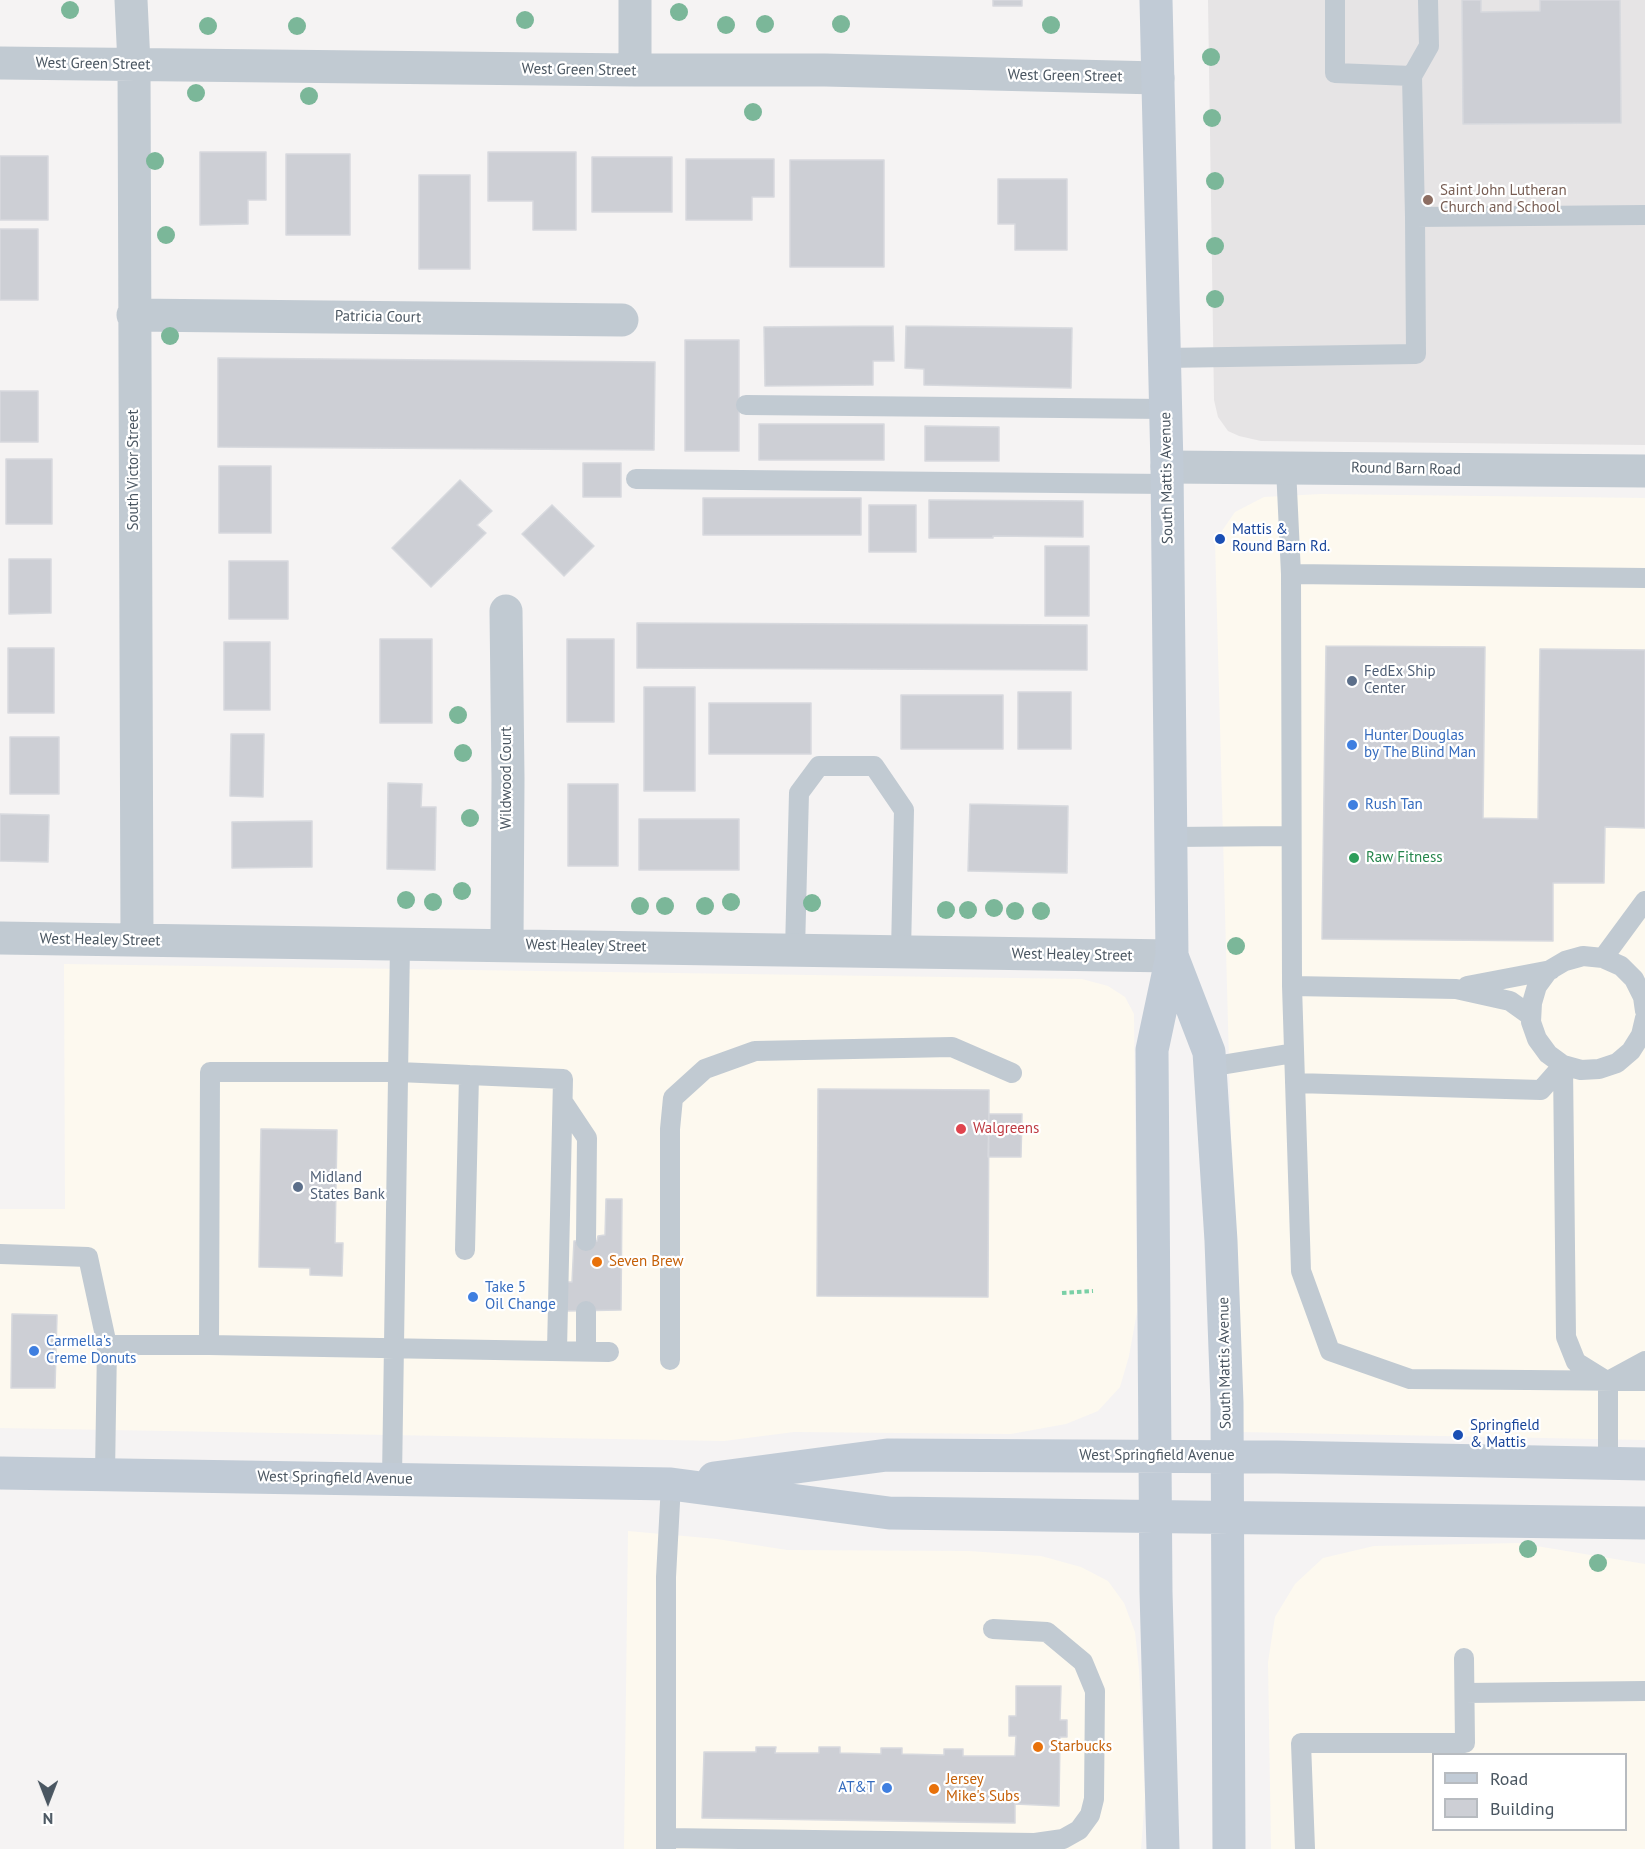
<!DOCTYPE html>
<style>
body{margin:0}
#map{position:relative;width:1645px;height:1849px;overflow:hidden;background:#f5f3f3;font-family:"PT Sans",sans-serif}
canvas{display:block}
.legend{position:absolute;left:1432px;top:1753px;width:195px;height:78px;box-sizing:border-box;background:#fff;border:2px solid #b7bbc0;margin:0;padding:8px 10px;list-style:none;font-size:18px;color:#4a5661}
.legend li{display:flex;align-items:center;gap:12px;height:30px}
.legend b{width:30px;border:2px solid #b7bbc0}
.north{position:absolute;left:18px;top:1771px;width:60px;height:60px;-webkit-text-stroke:4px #fff;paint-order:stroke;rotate:180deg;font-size:16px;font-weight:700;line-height:24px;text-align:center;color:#4a5661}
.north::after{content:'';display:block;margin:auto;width:21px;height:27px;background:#4a5661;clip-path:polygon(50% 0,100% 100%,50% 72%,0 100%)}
</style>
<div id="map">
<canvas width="1645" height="1849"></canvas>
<ul class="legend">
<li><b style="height:8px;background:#c1cbd6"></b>Road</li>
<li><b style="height:16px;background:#cdcfd5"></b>Building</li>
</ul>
<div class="north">N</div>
</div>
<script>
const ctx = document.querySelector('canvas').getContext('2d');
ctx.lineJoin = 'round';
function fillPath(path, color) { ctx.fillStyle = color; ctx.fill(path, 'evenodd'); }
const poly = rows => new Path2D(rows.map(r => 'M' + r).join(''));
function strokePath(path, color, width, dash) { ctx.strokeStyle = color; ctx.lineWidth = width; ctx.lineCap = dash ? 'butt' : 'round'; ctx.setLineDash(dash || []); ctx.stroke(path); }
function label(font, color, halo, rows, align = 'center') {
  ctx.font = font + ' "PT Sans",sans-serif'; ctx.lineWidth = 4.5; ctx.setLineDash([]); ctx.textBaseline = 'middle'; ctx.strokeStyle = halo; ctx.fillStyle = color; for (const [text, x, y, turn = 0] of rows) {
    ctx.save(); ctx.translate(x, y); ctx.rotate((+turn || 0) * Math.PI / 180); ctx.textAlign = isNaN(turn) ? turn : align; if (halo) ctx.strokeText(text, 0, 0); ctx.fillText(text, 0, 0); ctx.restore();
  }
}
fillPath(poly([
 [1321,494,1645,498,1645,1440,1239,1432,1215,541,1235,512,1264,497],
 [64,964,1082,979,1108,986,1125,997,1134,1014,1137,1312,1129,1356,1120,1387,1098,1411,1066,1424,1011,1434,794,1432,724,1441,0,1428,0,1209,65,1209],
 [628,1531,717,1539,787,1550,969,1551,1041,1556,1081,1567,1108,1581,1124,1603,1135,1632,1139,1670,1145,1796,1141,1849,624,1849],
 [1518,1543,1645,1564,1645,1849,1271,1849,1268,1662,1275,1617,1295,1584,1323,1558,1374,1546],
 [1434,1754,1626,1754,1626,1830,1434,1830]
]), '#fdf9ef');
fillPath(poly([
 [1208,0,1645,0,1645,445,1261,441,1239,436,1228,431,1218,417,1214,400]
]), '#e6e4e5');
const building = poly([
 [993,0,1022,0,1022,6,993,6,993,0],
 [1462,0,1481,0,1481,12,1540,11,1540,0,1620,0,1621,123,1463,124,1462,0],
 [200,152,266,152,266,200,248,200,248,224,200,225,200,152],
 [488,152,576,152,576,230,533,230,533,201,488,201,488,152],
 [286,154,350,154,350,235,286,235,286,154],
 [0,156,48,156,48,220,0,220,0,156],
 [592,157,672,157,672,212,592,212,592,157],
 [686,159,774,159,774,197,752,197,752,220,686,220,686,159],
 [790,160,884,160,884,267,790,267,790,160],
 [419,175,470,175,470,269,419,269,419,175],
 [998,179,1067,179,1067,250,1015,250,1015,224,998,224,998,179],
 [0,229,38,229,38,300,0,300,0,229],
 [893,326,894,361,873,361,873,385,765,386,764,327,893,326],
 [906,326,1072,328,1071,388,924,385,924,369,905,368,906,326],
 [685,340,739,340,739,451,685,451,685,340],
 [218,358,655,362,654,450,218,447,218,358],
 [0,391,38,391,38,442,0,442,0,391],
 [759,424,884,424,884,460,759,460,759,424],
 [925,426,999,427,999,461,925,461,925,426],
 [6,459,52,459,52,524,6,524,6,459],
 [583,463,621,463,621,497,583,497,583,463],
 [219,466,271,466,271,533,219,533,219,466],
 [460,480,492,511,477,525,486,533,431,587,392,548,460,480],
 [703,498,861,498,861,535,703,535,703,498],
 [929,500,1083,501,1083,537,993,536,993,538,929,538,929,500],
 [552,505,594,546,564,576,522,534,552,505],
 [869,505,916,505,916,552,869,552,869,505],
 [1045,546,1089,546,1089,616,1045,616,1045,546],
 [9,559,51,559,51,613,9,614,9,559],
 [229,561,288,561,288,619,229,619,229,561],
 [637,623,1087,625,1087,670,637,668,637,623],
 [380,639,432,639,432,723,380,723,380,639],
 [567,639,614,639,614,722,567,722,567,639],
 [224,642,270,642,270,710,224,710,224,642],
 [1326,646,1485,647,1483,818,1538,819,1540,649,1645,650,1645,828,1605,827,1604,883,1553,883,1553,941,1322,939,1326,646],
 [8,648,54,648,54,713,8,713,8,648],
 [644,687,695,687,695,791,644,791,644,687],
 [1018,692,1071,692,1071,749,1018,749,1018,692],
 [901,695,1003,695,1003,749,901,749,901,695],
 [709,703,811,703,811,754,709,754,709,703],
 [231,734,264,734,263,797,230,796,231,734],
 [10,737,59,737,59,794,10,794,10,737],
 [388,783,422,784,421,807,436,807,435,870,387,869,388,783],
 [568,784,618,784,618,866,568,866,568,784],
 [970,804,1068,806,1067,873,968,871,970,804],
 [0,814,49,815,48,862,0,861,0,814],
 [639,819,739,819,739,870,639,870,639,819],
 [312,821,312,867,232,868,232,822,312,821],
 [818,1089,989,1090,988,1297,817,1296,818,1089],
 [989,1114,1022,1114,1021,1157,988,1157,989,1114],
 [261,1129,337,1130,335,1243,343,1243,342,1276,310,1275,310,1268,259,1267,261,1129],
 [606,1199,622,1199,621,1310,567,1311,567,1282,572,1282,574,1241,597,1241,598,1236,605,1235,606,1199],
 [12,1314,57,1315,55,1388,11,1388,12,1314],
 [1016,1686,1061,1686,1060,1720,1067,1720,1067,1737,1060,1737,1059,1806,1015,1804,1015,1823,702,1818,704,1752,756,1752,756,1747,776,1747,775,1753,819,1753,819,1747,840,1747,840,1753,881,1754,881,1748,902,1748,902,1754,944,1755,944,1749,963,1749,963,1756,1015,1756,1016,1736,1009,1736,1009,1716,1016,1716,1016,1686]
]);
fillPath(building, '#cdcfd5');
strokePath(building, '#d7d9de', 1.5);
strokePath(poly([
 [1062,1293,1093,1291]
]), '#7ad0a6', 4, [4.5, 3]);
strokePath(poly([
 [1335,0,1335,73,1412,76,1429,46,1428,0],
 [1412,76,1415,217,1645,215],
 [1165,358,1416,354,1415,217],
 [746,405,1166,409],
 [1286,468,1291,574],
 [636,479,1167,484],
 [1645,578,1291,574,1292,986,1301,1271,1330,1351,1410,1379,1645,1381],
 [1171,837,1291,836],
 [795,950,799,793,819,766,874,766,904,810,901,952],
 [1603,958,1645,901],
 [1292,986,1456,989,1510,1001,1531,1016],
 [1467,986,1551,970],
 [1645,1011,1643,997,1634,979,1621,966,1603,958,1583,956,1565,961,1548,971,1537,986,1532,1003,1531,1022,1537,1039,1548,1054,1563,1065,1581,1070,1599,1069,1617,1063,1631,1051,1641,1035,1645,1018],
 [1563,1065,1566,1337,1576,1362,1605,1380],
 [1209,1067,1294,1053],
 [1295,1083,1541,1090,1563,1065],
 [563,1102,587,1138,586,1241],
 [465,1250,469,1075],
 [0,1254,88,1257,107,1345],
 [557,1350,563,1079,398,1072,210,1072,209,1345,609,1352],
 [586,1351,586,1311],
 [670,1360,670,1129,673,1098,705,1069,755,1051,952,1047,1012,1073],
 [1610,1380,1645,1361],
 [1608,1381,1608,1464],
 [105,1474,107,1345,209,1345],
 [392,1478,400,944],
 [1465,1693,1645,1691],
 [666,1838,1035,1843,1063,1839,1079,1830,1090,1815,1094,1799,1095,1691,1083,1662,1047,1632,993,1629],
 [666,1849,666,1577,671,1484],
 [1305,1849,1301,1743,1465,1743,1464,1658]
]), '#c1cad2', 20);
strokePath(poly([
 [131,0,134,64,137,940],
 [635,0,635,70],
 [0,63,635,70,825,70,1158,78],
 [133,315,622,320],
 [1167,467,1645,471],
 [506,611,508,779,507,945],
 [0,938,1172,956]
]), '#c1cad2', 33);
strokePath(poly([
 [1156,0,1167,467,1172,956,1152,1050,1156,1592,1163,1849],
 [1172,956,1209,1052,1221,1241,1227,1403,1229,1849],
 [0,1473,671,1484,889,1513,1645,1523],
 [714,1478,887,1455,1277,1457,1645,1464]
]), '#c1cbd6', 33);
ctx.fillStyle = '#7bb799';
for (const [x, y] of [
 [70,10],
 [679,12],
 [525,20],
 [765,24],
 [841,24],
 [726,25],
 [1051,25],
 [208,26],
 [297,26],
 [1211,57],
 [196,93],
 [309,96],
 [753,112],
 [1212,118],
 [155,161],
 [1215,181],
 [166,235],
 [1215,246],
 [1215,299],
 [170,336],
 [458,715],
 [463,753],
 [470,818],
 [462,891],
 [406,900],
 [433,902],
 [731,902],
 [812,903],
 [640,906],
 [665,906],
 [705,906],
 [994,908],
 [946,910],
 [968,910],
 [1015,911],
 [1041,911],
 [1236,946],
 [1528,1549],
 [1598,1563]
]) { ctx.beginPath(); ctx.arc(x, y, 9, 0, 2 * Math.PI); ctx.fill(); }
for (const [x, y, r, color] of [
 [1428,200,6,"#8d6e63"],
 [1220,539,6,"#1a4fb4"],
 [1352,681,6,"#5c6f8a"],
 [1352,745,6,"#3f7fe0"],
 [1353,805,6,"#3f7fe0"],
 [1354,858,6,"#2e9e5b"],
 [961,1129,6,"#e0444e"],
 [298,1187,6,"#5c6f8a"],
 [597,1262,6,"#e8710a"],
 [473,1297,6,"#3f7fe0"],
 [34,1351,6,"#3f7fe0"],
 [1458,1435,6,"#1a4fb4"],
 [1038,1747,6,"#e8710a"],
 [887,1788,6,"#3f7fe0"],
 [934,1789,6,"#e8710a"]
]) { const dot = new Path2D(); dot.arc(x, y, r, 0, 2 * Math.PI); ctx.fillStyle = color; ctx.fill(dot); strokePath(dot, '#fff', 2); }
label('15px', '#4a5661', '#fff', [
 ["West Green Street",93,64,1],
 ["West Green Street",579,70,1],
 ["West Green Street",1065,76,1],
 ["Patricia Court",378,317,1],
 ["Round Barn Road",1406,469,1],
 ["South Victor Street",134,470,-90],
 ["South Mattis Avenue",1167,478,-91],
 ["Wildwood Court",507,778,-90],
 ["West Healey Street",100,940,1],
 ["West Healey Street",586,946,1],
 ["West Healey Street",1072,955,1],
 ["South Mattis Avenue",1225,1363,-91],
 ["West Springfield Avenue",1157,1456],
 ["West Springfield Avenue",335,1478,1]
]);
label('15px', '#785e54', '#fff', [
 ["Saint John Lutheran",1440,191],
 ["Church and School",1440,208]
], 'left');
label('15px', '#164399', '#fff', [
 ["Mattis &",1232,530],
 ["Round Barn Rd.",1232,547],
 ["Springfield",1470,1426],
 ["& Mattis",1470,1443]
], 'left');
label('15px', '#4e5e75', '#fff', [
 ["FedEx Ship",1364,672],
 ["Center",1364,689],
 ["Midland",310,1178],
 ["States Bank",310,1195]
], 'left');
label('15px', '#366cbe', '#fff', [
 ["Hunter Douglas",1364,736],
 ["by The Blind Man",1364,753],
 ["Rush Tan",1365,805],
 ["Take 5",485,1288],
 ["Oil Change",485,1305],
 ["Carmella's",46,1342],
 ["Creme Donuts",46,1359],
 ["AT&T",875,1788,"right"]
], 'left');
label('15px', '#27864d', '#fff', [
 ["Raw Fitness",1366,858]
], 'left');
label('15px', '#be3a42', '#fff', [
 ["Walgreens",973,1129]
], 'left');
label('15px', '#c56008', '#fff', [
 ["Seven Brew",609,1262],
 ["Starbucks",1050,1747],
 ["Jersey",946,1780],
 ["Mike's Subs",946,1797]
], 'left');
</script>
